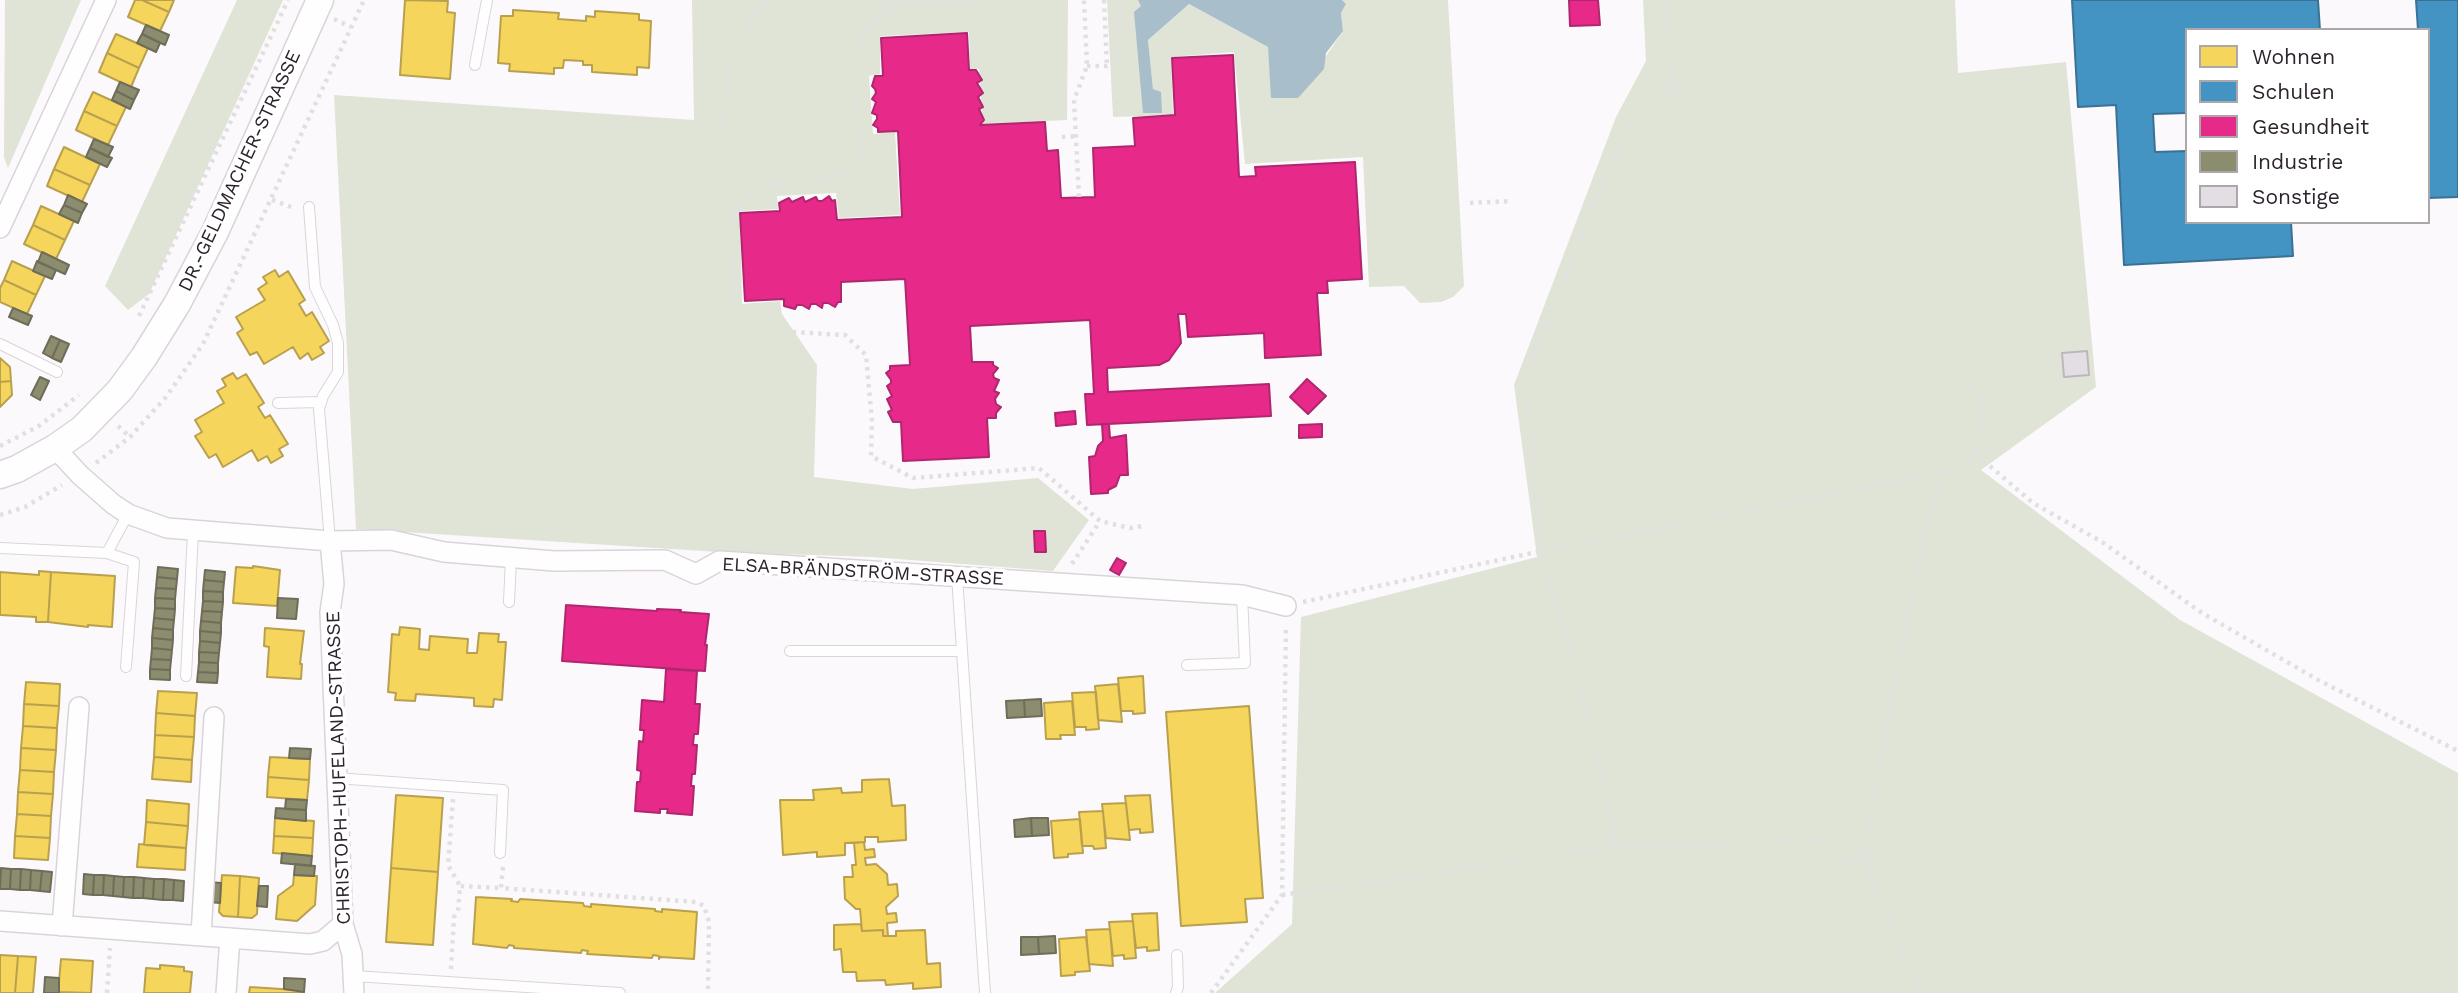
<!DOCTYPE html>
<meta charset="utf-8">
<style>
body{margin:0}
#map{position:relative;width:2458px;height:993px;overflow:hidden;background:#fcf9fc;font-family:"Work Sans",sans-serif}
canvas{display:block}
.legend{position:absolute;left:2185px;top:28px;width:245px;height:196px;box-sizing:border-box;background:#fff;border:2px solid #aba7ab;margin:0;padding:9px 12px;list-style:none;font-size:21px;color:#2c232c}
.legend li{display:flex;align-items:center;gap:14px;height:35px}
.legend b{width:35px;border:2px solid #aba7ab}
</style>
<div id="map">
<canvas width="2458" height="993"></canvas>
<ul class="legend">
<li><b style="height:19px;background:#f6d55c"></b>Wohnen</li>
<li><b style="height:19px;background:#4393c3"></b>Schulen</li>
<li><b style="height:19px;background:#e7298a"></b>Gesundheit</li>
<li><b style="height:19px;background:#8c8c6e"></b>Industrie</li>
<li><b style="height:19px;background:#e3dee4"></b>Sonstige</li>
</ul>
</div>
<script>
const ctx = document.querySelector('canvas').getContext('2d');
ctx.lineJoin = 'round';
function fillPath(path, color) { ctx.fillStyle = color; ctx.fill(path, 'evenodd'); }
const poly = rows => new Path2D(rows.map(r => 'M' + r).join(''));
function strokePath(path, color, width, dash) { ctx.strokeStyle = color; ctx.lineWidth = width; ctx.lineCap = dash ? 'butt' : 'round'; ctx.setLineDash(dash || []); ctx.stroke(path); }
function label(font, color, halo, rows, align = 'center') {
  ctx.font = font + ' "Work Sans",sans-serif'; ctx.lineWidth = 7; ctx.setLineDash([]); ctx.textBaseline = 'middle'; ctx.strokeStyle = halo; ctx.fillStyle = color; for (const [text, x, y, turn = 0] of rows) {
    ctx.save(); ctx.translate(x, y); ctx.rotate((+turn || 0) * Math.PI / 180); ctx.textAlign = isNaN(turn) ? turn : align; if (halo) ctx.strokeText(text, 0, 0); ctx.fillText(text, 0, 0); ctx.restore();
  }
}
fillPath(poly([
 [5,0,81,0,8,168,4,157],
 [237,0,283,0,149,294,128,310,105,286],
 [692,0,1068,0,1067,120,983,124,979,69,970,69,969,32,880,36,880,74,869,76,873,134,895,132,900,215,839,218,836,193,777,196,778,209,740,211,742,304,780,301,782,314,817,365,814,477,913,489,1038,478,1089,520,1053,571,872,557,719,552,356,529,334,95,694,120],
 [1107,0,1138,0,1141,3,1143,113,1162,112,1153,89,1148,40,1189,4,1268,47,1272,98,1298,97,1343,31,1341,13,1346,4,1342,0,1448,0,1464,286,1453,297,1441,302,1420,303,1404,286,1369,287,1363,157,1245,164,1234,52,1171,57,1173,115,1113,117],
 [1643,0,1955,0,1958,73,2066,62,2096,387,1981,470,2180,620,2458,773,2458,993,1215,993,1292,924,1301,617,1537,557,1514,385,1616,117,1646,61]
]), '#dfe4d6');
fillPath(poly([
 [1138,0,1342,0,1346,4,1341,13,1343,31,1326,53,1324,69,1298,98,1271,98,1268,47,1189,4,1148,40,1153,89,1161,92,1162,113,1143,113,1134,12,1141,6]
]), '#a8beca');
const homes = poly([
 [135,0,142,0,169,12,160,31,128,17,135,0],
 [142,0,174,0,169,12,142,0],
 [405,0,448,1,447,12,455,13,450,79,400,75,405,0],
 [513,10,559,13,558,19,586,21,586,16,595,17,595,11,639,14,639,20,651,21,649,68,637,67,637,75,592,72,592,65,583,65,583,61,564,60,563,68,554,68,554,74,509,71,510,64,498,63,501,16,513,16,513,10],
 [116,34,148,48,139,68,107,53,116,34],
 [107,53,139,68,131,87,99,72,107,53],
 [93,92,126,107,117,126,84,111,93,92],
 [84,111,117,126,108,145,76,130,84,111],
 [64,147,100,164,90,185,54,169,64,147],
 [54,169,90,185,82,202,47,186,54,169],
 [41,206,74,221,65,240,33,225,41,206],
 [33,225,65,240,56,259,24,244,33,225],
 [12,261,45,276,36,295,4,280,12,261],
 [275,270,279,277,288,271,305,300,299,304,306,316,312,312,329,341,320,347,324,353,312,360,308,353,300,359,293,347,264,364,257,352,250,355,237,333,243,329,236,317,265,300,258,289,267,283,263,277,275,270],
 [4,280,36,295,27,314,0,302,0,288,4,280],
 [0,358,10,367,11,381,0,382,0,358],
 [233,373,237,379,246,374,264,403,258,407,265,418,270,415,288,444,279,449,283,456,271,463,267,456,258,461,252,450,223,467,216,454,209,458,195,436,202,432,195,420,224,403,217,391,226,386,222,379,233,373],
 [11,381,12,395,0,407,0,382,11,381],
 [253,566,280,570,277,606,233,603,236,567,253,568,253,566],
 [39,571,51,572,48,622,36,622,36,617,0,615,0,572,39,575,39,571],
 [51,572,115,576,112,627,88,625,88,627,48,622,51,572],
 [400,627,420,629,419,649,429,650,430,636,468,639,467,653,477,653,479,633,499,634,498,642,506,642,502,700,494,699,493,707,474,706,474,698,416,694,415,701,395,700,396,693,388,692,392,634,399,635,400,627],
 [265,628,304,631,300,664,302,664,301,679,267,677,269,647,264,646,265,628],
 [1143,676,1145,713,1133,714,1133,711,1121,711,1118,678,1143,676],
 [26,682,60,684,59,706,24,704,26,682],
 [1118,684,1122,722,1098,720,1095,686,1118,684],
 [158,691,197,693,195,716,156,713,158,691],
 [1096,692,1099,729,1086,730,1086,727,1075,727,1072,693,1096,692],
 [1072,701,1075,735,1060,735,1061,739,1046,739,1044,703,1072,701],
 [24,704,59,706,57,728,23,726,24,704],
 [1249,706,1263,898,1245,899,1247,922,1181,926,1166,712,1249,706],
 [156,713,195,716,194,737,155,735,156,713],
 [23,726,57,728,56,750,21,748,23,726],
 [155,735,194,737,192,760,154,757,155,735],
 [21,748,56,750,54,772,20,770,21,748],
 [154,757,192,760,191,782,152,779,154,757],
 [270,757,310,759,309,780,268,777,270,757],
 [20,770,54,772,53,794,18,792,20,770],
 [268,777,309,780,307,800,267,797,268,777],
 [889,779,892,806,905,805,906,840,878,842,878,837,865,837,865,842,845,843,845,855,817,857,817,852,783,855,780,800,814,800,813,790,841,788,842,793,862,792,862,780,889,779],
 [18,792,53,794,51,816,17,814,18,792],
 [396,795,443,798,438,872,391,868,396,795],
 [1150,795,1153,832,1140,833,1140,829,1129,830,1125,796,1150,795],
 [147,800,189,804,188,826,146,822,147,800],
 [1126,803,1130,840,1106,838,1102,804,1126,803],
 [1103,811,1106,848,1094,849,1093,846,1082,846,1079,812,1103,811],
 [17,814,51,816,50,838,15,836,17,814],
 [275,818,314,821,313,838,274,836,275,818],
 [1080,819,1083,853,1068,854,1068,857,1054,858,1051,821,1080,819],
 [146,822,188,826,186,848,144,845,146,822],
 [15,836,50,838,48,860,14,858,15,836],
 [274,836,313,838,312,856,273,853,274,836],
 [864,842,865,850,874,849,875,857,865,858,866,865,876,864,887,874,888,885,897,884,898,896,886,907,887,914,896,913,897,922,887,923,888,936,883,936,883,930,862,931,860,909,856,909,845,899,844,877,853,877,852,865,856,865,854,843,864,842],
 [139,844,186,848,185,870,137,867,139,844],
 [391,868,438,872,433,945,386,942,391,868],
 [222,875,240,876,238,917,223,916,219,912,222,875],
 [294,875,317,876,315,905,297,921,276,919,278,896,293,885,294,875],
 [240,876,259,878,257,914,252,918,238,917,240,876],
 [476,897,512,899,511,901,518,902,520,899,583,903,584,906,591,907,591,904,655,909,655,911,662,912,662,909,697,912,694,959,660,957,659,959,659,956,653,955,652,958,587,954,588,951,582,950,581,953,514,948,514,946,509,945,507,948,473,944,476,897],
 [1157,913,1159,950,1147,951,1147,947,1136,948,1132,914,1157,913],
 [1133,921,1136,958,1124,959,1124,955,1113,956,1109,922,1133,921],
 [861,924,862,931,883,930,883,936,896,936,896,931,925,930,927,964,940,963,941,987,913,989,913,983,886,985,885,980,857,981,856,972,843,972,841,949,834,950,834,925,861,924],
 [1110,929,1113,966,1089,964,1086,930,1110,929],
 [1086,937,1090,971,1075,972,1075,975,1061,976,1059,939,1086,937],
 [0,955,18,956,15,993,0,993,0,955],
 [18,956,36,957,33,993,15,993,18,956],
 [61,959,93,961,91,993,58,992,61,959],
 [160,965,184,967,184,971,192,972,190,993,144,993,146,968,160,969,160,965],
 [250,987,297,990,304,993,249,993,250,987]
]);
fillPath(homes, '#f6d55c');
strokePath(homes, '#b9a04e', 2);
const schools = poly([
 [2072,0,2318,0,2320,30,2187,30,2187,113,2153,114,2155,152,2187,151,2187,222,2291,222,2293,256,2124,265,2116,105,2078,107,2072,0],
 [2416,0,2458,0,2458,197,2428,198,2428,30,2418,30,2416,0]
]);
fillPath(schools, '#4393c3');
strokePath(schools, '#3c7196', 2);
const health = poly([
 [1569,0,1598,0,1600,25,1570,26,1569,0],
 [967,33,969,70,976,70,982,80,977,83,983,93,978,97,983,107,979,109,984,120,980,125,1045,122,1047,151,1058,150,1061,198,1095,197,1093,148,1135,146,1133,118,1175,115,1172,58,1233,55,1239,177,1256,176,1255,167,1355,162,1362,279,1327,281,1328,293,1317,293,1321,355,1265,358,1264,333,1188,337,1186,314,1178,314,1181,343,1169,360,1159,365,1107,368,1108,392,1269,384,1271,416,1087,425,1085,394,1094,394,1090,320,970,326,972,362,993,362,993,365,998,368,993,374,994,378,999,380,994,391,999,393,995,399,996,404,1001,407,996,413,996,418,987,418,989,457,903,461,901,422,893,422,888,412,892,410,887,399,892,396,887,386,891,383,891,380,886,373,890,370,890,366,910,365,905,279,841,282,841,302,838,302,835,307,828,303,823,303,822,308,816,304,811,304,809,309,802,305,797,305,795,309,784,306,784,299,745,301,740,213,780,211,779,203,789,198,792,202,803,197,805,202,816,197,818,201,822,201,829,196,832,201,835,200,837,220,902,217,898,131,878,132,878,128,873,125,877,119,877,115,872,113,876,102,872,99,876,93,875,89,872,86,875,76,883,76,881,38,967,33],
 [1307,379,1326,396,1308,414,1290,397,1307,379],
 [1075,411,1076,424,1056,426,1055,413,1075,411],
 [1102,424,1109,424,1110,438,1126,435,1128,475,1120,475,1116,486,1108,490,1108,493,1091,494,1089,457,1095,456,1098,446,1103,441,1102,424],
 [1322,424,1322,437,1299,438,1299,425,1322,424],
 [1034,531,1045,531,1046,552,1035,552,1034,531],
 [1117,558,1126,563,1119,575,1110,570,1117,558],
 [566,605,657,611,657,609,681,610,680,612,709,614,705,645,707,645,705,671,562,661,566,605],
 [666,669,697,671,695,704,700,704,698,734,694,734,693,745,697,745,695,774,692,774,691,786,694,786,692,815,667,813,668,809,660,809,660,813,635,811,637,782,640,782,641,771,637,770,639,741,643,742,644,730,640,730,642,700,664,702,666,669]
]);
fillPath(health, '#e7298a');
strokePath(health, '#af276e', 2);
const industry = poly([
 [146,25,169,35,165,45,142,34,146,25],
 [142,34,160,43,156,52,137,43,142,34],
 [120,82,139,90,134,100,116,91,120,82],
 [116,91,134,100,130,109,112,100,116,91],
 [94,139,113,147,108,157,90,148,94,139],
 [90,148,112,158,107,167,86,157,90,148],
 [68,195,87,204,82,213,64,205,68,195],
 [64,205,82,213,78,223,59,214,64,205],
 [42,252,69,265,65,274,38,262,42,252],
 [37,261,56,270,52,279,33,271,37,261],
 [13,308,32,316,28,325,9,317,13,308],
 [51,336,60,340,52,358,43,353,51,336],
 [60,340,69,344,61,362,52,358,60,340],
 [40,377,49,381,40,400,31,395,40,377],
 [158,567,178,569,177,579,157,577,158,567],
 [205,570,225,572,224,582,204,580,205,570],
 [157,577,177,579,176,589,156,588,157,577],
 [204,580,224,582,223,592,203,591,204,580],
 [156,588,176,589,175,599,155,598,156,588],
 [203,591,223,592,223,602,203,601,203,591],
 [155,598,175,599,175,609,155,608,155,598],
 [278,598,298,599,296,619,277,618,278,598],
 [203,601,223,602,222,612,202,611,203,601],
 [155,608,175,609,174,620,154,618,155,608],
 [202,611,222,612,221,623,201,621,202,611],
 [154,618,174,620,173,630,153,628,154,618],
 [201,621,221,623,221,633,200,631,201,621],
 [153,628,173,630,173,640,152,638,153,628],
 [200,631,221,633,220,643,200,641,200,631],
 [152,638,173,640,172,650,152,648,152,638],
 [200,641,220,643,219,653,199,652,200,641],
 [152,648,172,650,171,660,151,659,152,648],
 [199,652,219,653,218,663,199,662,199,652],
 [151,659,171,660,170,670,150,669,151,659],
 [199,662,218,663,218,673,198,672,199,662],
 [150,669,170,670,170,680,150,679,150,669],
 [198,672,218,673,217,683,197,682,198,672],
 [1041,699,1042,716,1025,717,1024,700,1041,699],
 [1024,700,1025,717,1007,718,1006,701,1024,700],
 [290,748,311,749,310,759,289,758,290,748],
 [286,799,307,800,306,810,285,809,286,799],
 [276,808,306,810,306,821,275,818,276,808],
 [1031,818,1048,818,1049,835,1032,836,1031,818],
 [1031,818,1032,836,1015,837,1014,820,1031,818],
 [282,853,312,856,311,866,281,863,282,853],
 [295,864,315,866,314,876,294,875,295,864],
 [1,868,11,869,10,889,0,889,1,868],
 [11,869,21,869,20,890,10,889,11,869],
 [21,869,31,870,30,890,20,890,21,869],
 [31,870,42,871,40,891,30,890,31,870],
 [42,871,52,872,50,892,40,891,42,871],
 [84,874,94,875,93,895,83,894,84,874],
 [94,875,104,875,103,895,93,895,94,875],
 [104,875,114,876,113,896,103,895,104,875],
 [114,876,124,877,123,897,113,896,114,876],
 [124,877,134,877,133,898,123,897,124,877],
 [134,877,144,878,143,898,133,898,134,877],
 [144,878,154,879,153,899,143,898,144,878],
 [154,879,164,879,163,900,153,899,154,879],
 [164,879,174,880,173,900,163,900,164,879],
 [174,880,184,881,183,901,173,900,174,880],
 [210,882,221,883,220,903,209,902,210,882],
 [259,886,268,886,267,907,257,906,259,886],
 [1055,936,1056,953,1039,954,1038,937,1055,936],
 [1021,937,1038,937,1039,954,1021,955,1021,937],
 [45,977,59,978,59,993,44,993,45,977],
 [284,978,305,979,304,992,284,989,284,978]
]);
fillPath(industry, '#8c8c6e');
strokePath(industry, '#6f6c5a', 2);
const building = poly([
 [2087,351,2089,375,2064,377,2062,353,2087,351]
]);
fillPath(building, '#e3dee4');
strokePath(building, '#bdb7bd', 2);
const lane = poly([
 [475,65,487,0],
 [309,207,315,287,333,325,338,343,338,372,323,396,319,409,330,541],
 [0,344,57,372],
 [278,403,320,402],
 [0,548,107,553,128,514],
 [107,553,134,562,126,667],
 [957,576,985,993],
 [509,602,511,558],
 [790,651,962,651],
 [1187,665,1245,663,1242,595],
 [186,676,193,532],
 [336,778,503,790,500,853],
 [354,976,620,993],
 [1176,993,1178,987,1177,955]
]);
const street = poly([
 [0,228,106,0],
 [55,448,80,475,113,504,128,514,167,528,330,541,391,540,444,552,554,561,665,560,696,574,719,561,1242,595,1286,606],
 [330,541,334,584,330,612,343,924,352,954,354,993],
 [0,921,310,944,323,941,343,924],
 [62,926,79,707],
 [201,935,214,717],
 [226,993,230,938]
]);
const secondary = poly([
 [0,475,17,469,55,448,82,429,120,390,144,357,177,304,215,232,320,0]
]);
strokePath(lane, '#dad4da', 12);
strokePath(street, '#dad4da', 22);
strokePath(secondary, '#dad4da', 29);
strokePath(poly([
 [767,0,731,48,724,124,780,183,826,181,857,164,862,139,854,81,861,36,890,4],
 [880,0,890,4,994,0],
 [1104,0,1107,66],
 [1668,0,1671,83,1679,95,1775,181,1877,291,1938,347,1982,397,1977,455],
 [334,19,351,27],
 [1087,66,1107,66,1116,62,1120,0],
 [1062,137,1076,136],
 [780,183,761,185,744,197,729,224,737,311,759,330,845,335,866,355,872,421,871,456,913,478,1039,468,1100,521,1130,528,1143,526],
 [1079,197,1074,100,1087,66,1084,0],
 [272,200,294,208],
 [1470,203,1512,201],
 [139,316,288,0],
 [118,426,130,437],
 [0,446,39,426,79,395],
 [1977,455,2033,503,2102,542,2202,613,2320,681,2458,751],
 [96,463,130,437,166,397,203,344,364,0],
 [0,515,25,507,62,485],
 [1072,564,1100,521],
 [1303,602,1541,551,1532,429,1524,384,1538,340,1627,129,1658,91,1671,83],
 [453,799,448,865,460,886],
 [1615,847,1600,759,1541,551,1940,473],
 [503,867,501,888,697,902,704,906,709,922,708,993],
 [1282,895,1615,847,1824,840,1848,863,1864,857],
 [451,969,454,917,458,911,460,886,501,888],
 [107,993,110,948],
 [1211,993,1282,895,1286,625],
 [1919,993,1864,857,1894,688,1929,514,1940,473,1977,455]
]), '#e1e0e1', 4.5, [3.5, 5]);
strokePath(lane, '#fffeff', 10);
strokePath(street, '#fffeff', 19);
strokePath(secondary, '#fffeff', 26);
label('19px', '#2c232c', '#fff', [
 ["DR.-GELDMACHER-STRASSE",240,171,-65],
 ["ELSA-BRÄNDSTRÖM-STRASSE",863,572,3],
 ["CHRISTOPH-HUFELAND-STRASSE",339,768,-92]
]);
</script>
